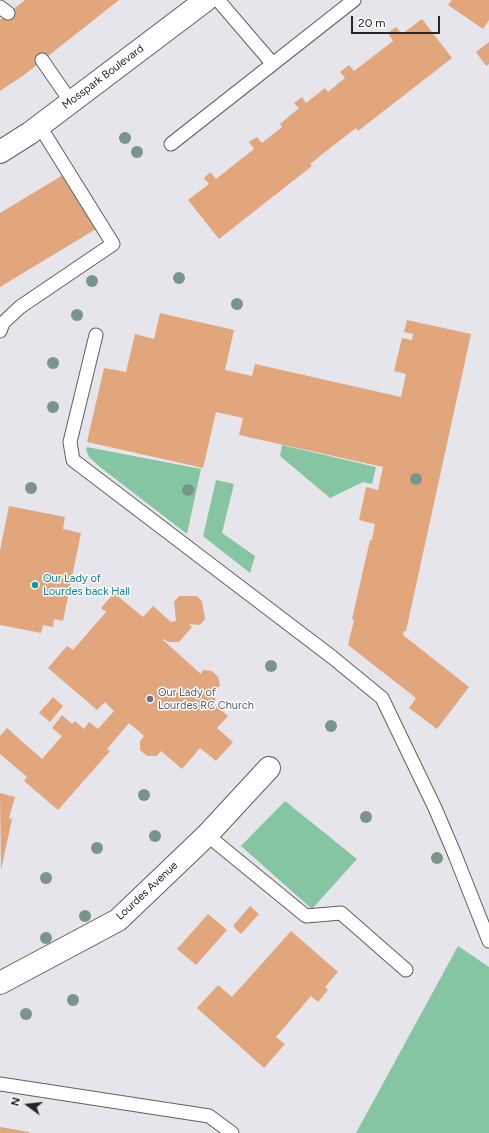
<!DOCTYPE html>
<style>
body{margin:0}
#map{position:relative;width:489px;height:1133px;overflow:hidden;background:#e6e5eb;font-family:Figtree,sans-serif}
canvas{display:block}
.north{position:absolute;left:8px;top:1085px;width:40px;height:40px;-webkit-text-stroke:3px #fff;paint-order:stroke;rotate:285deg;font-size:11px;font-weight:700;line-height:16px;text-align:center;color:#262628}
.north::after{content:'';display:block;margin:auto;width:14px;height:18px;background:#262628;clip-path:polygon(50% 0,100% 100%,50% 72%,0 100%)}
.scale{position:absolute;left:351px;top:16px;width:89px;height:18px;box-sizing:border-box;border:2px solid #262628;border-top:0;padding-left:5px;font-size:12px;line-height:14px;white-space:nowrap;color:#262628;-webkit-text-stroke:3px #fff;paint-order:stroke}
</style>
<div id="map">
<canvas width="489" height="1133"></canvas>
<div class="north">N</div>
<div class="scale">20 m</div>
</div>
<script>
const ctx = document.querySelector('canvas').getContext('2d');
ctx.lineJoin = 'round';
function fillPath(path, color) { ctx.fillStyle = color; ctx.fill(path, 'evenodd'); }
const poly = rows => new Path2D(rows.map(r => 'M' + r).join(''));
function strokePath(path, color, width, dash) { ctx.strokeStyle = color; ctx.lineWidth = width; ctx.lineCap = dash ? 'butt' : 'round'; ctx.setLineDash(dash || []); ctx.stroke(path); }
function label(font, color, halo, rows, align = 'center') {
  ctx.font = font + ' Figtree,sans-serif'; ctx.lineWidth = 3; ctx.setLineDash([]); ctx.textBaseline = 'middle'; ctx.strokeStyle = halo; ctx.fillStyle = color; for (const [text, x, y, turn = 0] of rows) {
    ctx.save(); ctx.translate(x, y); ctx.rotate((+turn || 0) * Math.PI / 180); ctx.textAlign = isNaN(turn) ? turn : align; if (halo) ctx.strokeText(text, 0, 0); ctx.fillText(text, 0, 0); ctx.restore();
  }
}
fillPath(poly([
 [282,445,376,467,372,484,363,482,330,498,280,456],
 [87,447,201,469,187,534,100,467,89,457,86,450],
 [216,480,234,484,222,533,255,556,250,573,203,536],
 [285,801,357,859,312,909,241,846],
 [458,946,489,967,489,1133,356,1133]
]), '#86c5a2');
fillPath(poly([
 [25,0,119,0,24,75,0,91,0,20],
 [452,0,489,0,489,20,483,29,448,5],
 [422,19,452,58,358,131,356,128,334,145,310,164,312,166,219,239,188,200,209,184,204,178,210,172,216,179,254,149,249,142,257,137,262,143,282,127,280,124,299,108,294,103,302,97,306,103,325,88,328,92,345,78,340,72,349,65,354,71,393,41,388,33,396,27,402,34],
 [489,42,489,64,486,66,476,52],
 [63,175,96,229,0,287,0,213],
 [160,313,234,330,225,370,252,376,255,364,401,397,406,374,394,371,402,338,412,340,413,334,404,332,407,320,471,334,406,631,404,631,403,635,469,687,437,729,409,708,416,698,348,645,354,620,352,619,370,540,372,540,375,524,359,520,366,487,378,490,383,467,239,435,243,418,216,412,203,468,87,442,104,368,126,372,135,334,154,339],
 [9,506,65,517,63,529,81,533,63,621,54,619,53,627,43,625,41,633,0,625,0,550],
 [114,593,143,617,153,606,171,622,176,621,174,602,179,596,197,596,202,601,205,619,200,625,189,624,192,627,179,642,168,642,164,639,163,640,201,674,203,670,212,671,218,677,220,685,212,693,215,696,216,706,228,716,217,728,233,742,216,761,200,748,182,769,161,751,157,756,147,756,140,750,140,741,144,736,129,723,107,749,110,751,58,810,24,781,27,777,0,754,0,736,7,728,42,759,62,736,52,728,62,715,72,724,75,721,84,729,89,722,98,729,114,711,105,702,97,710,48,668,67,646,73,650,106,612,101,608],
 [53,697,63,706,50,722,39,713],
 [0,793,15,797,9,818,12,819,1,870],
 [250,906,259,914,241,934,233,926],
 [208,914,227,930,196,965,177,949],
 [291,931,338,972,325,987,328,990,318,1002,311,996,276,1037,285,1044,264,1068,197,1008,218,985,232,997],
 [0,1127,29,1132,29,1133,0,1133]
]), '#e1a67c');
const service = poly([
 [218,0,272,63],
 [0,7,8,13],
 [42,60,71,102],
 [171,144,354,0],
 [0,331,3,323,20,307,113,244,39,125],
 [96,335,70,442,73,460,332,657,382,698,435,808,455,855,489,941],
 [207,835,306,916,341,913,406,970],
 [0,1084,209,1116,232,1133]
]);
const minor = poly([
 [0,983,118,920,207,835,269,768]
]);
const tertiary = poly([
 [0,152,30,133,206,0]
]);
strokePath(service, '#605f64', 15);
strokePath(minor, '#605f64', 24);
strokePath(tertiary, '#605f64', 24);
strokePath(service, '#fff', 13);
strokePath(minor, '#fff', 22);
strokePath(tertiary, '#fff', 22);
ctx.fillStyle = '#799589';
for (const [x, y] of [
 [125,138],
 [137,152],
 [179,278],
 [92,281],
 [237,304],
 [77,315],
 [53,363],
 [53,407],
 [416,479],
 [31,488],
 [188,490],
 [271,666],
 [331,726],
 [144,795],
 [366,817],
 [155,836],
 [97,848],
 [437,858],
 [46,878],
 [85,916],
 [46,938],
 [73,1000],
 [26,1014]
]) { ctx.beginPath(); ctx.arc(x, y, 6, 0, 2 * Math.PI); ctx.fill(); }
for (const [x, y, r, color] of [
 [35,585,4,"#0f9aa8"],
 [150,699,4,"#6b7280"]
]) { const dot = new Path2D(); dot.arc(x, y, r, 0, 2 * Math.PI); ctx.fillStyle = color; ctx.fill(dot); strokePath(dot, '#fff', 1.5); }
label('11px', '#262628', '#fff', [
 ["Mosspark Boulevard",103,77,-37],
 ["Lourdes Avenue",147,891,-43]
]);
label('11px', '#0d838f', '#fff', [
 ["Our Lady of",43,579],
 ["Lourdes back Hall",43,592]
], 'left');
label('11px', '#5b616d', '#fff', [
 ["Our Lady of",158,693],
 ["Lourdes RC Church",158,706]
], 'left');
</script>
